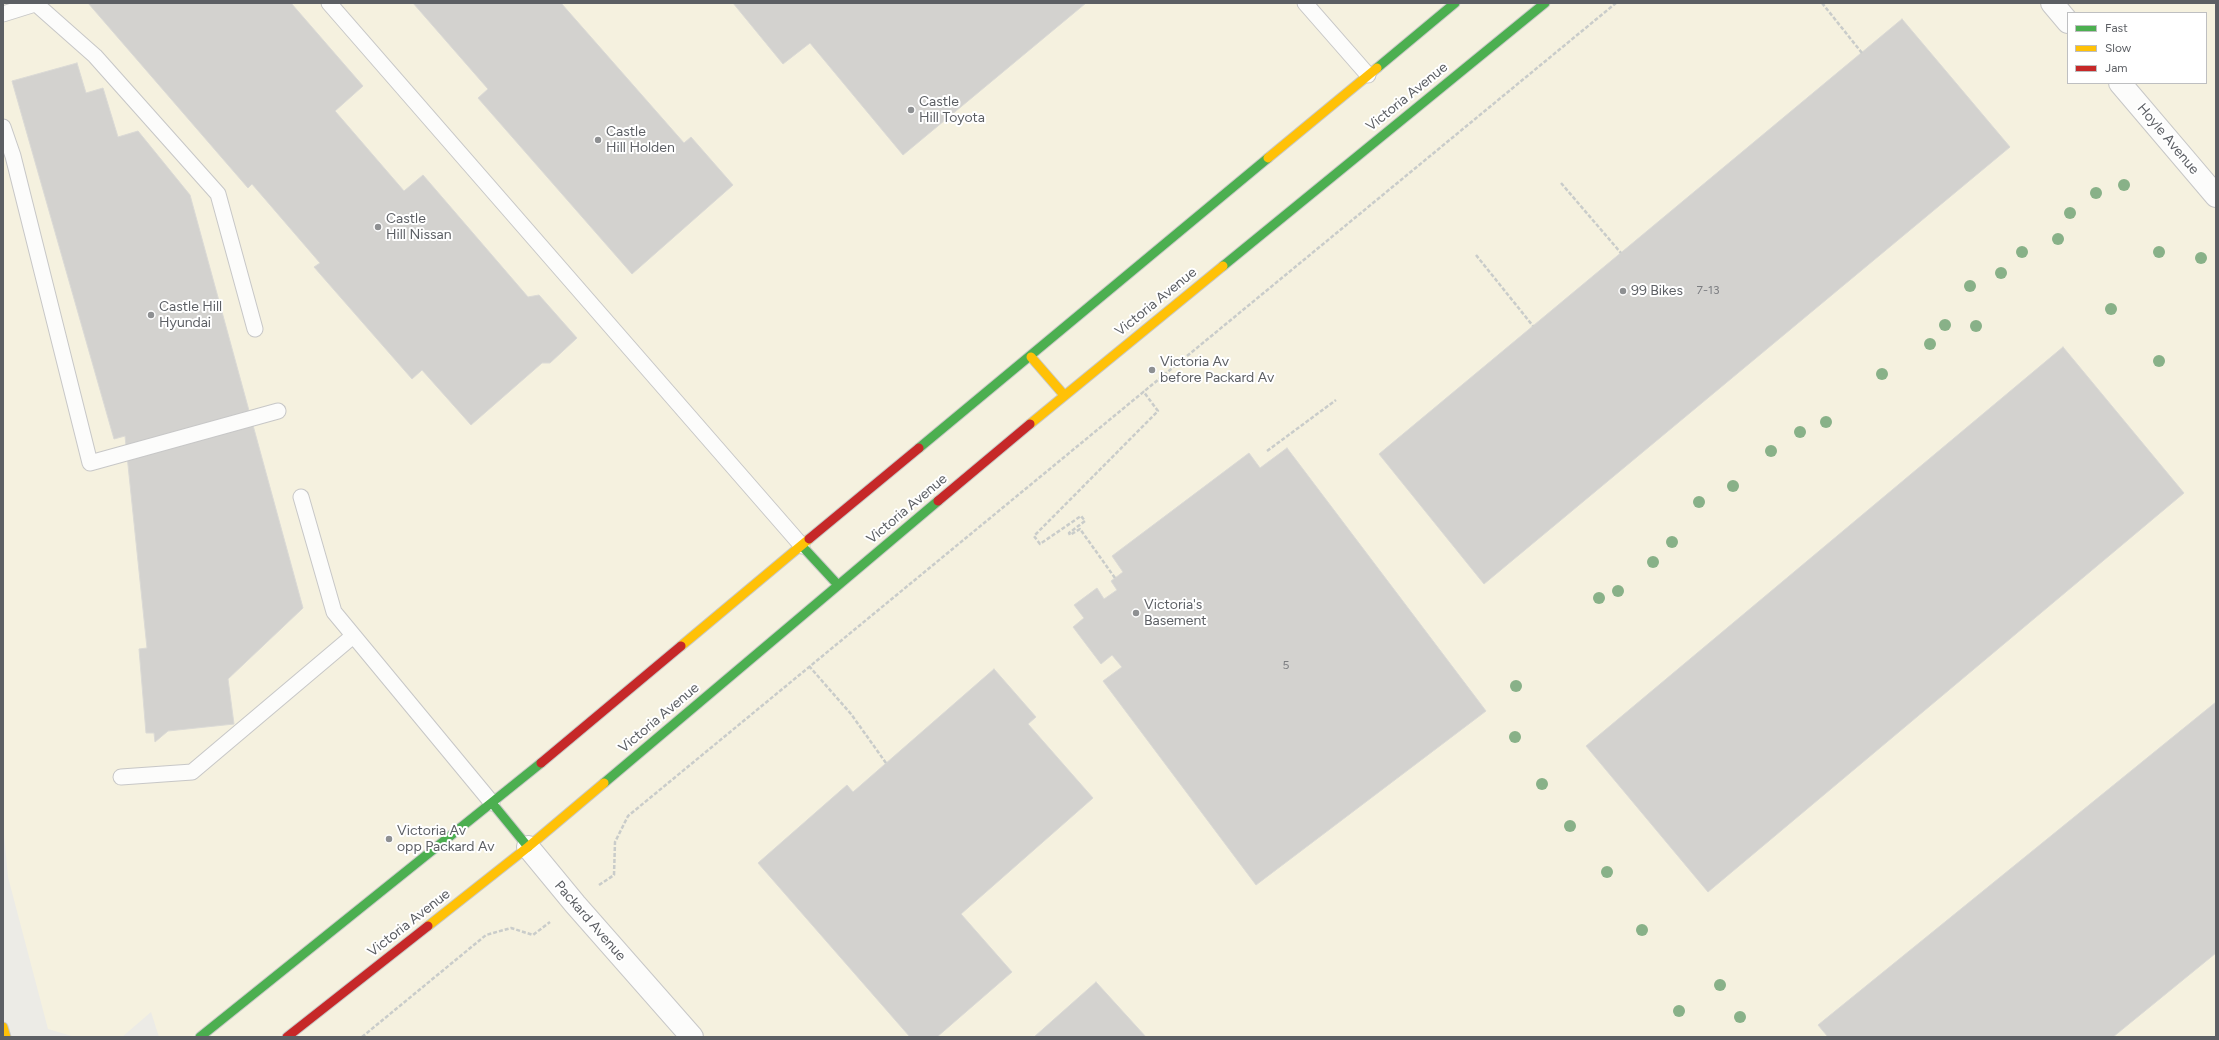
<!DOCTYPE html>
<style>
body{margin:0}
#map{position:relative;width:2219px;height:1040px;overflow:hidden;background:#ecebe6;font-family:Figtree,sans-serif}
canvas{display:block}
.frame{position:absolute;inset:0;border:4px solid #5c5f64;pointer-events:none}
.legend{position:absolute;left:2067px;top:12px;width:140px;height:72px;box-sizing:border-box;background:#fff;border:1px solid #bebfc1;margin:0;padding:5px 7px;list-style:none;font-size:12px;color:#5c5f64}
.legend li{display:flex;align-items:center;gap:8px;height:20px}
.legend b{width:20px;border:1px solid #bebfc1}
</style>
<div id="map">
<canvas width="2219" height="1040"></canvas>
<div class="frame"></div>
<ul class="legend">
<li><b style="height:5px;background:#4caf50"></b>Fast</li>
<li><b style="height:5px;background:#ffc107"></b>Slow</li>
<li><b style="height:5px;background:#c62828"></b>Jam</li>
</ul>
</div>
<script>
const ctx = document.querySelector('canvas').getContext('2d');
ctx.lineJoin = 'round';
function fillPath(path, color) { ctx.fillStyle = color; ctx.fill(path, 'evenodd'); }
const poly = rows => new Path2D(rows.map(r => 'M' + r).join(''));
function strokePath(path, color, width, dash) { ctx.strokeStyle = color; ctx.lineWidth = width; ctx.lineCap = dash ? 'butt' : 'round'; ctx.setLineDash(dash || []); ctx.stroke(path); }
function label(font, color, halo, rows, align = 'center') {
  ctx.font = font + ' Figtree,sans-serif'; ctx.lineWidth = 4; ctx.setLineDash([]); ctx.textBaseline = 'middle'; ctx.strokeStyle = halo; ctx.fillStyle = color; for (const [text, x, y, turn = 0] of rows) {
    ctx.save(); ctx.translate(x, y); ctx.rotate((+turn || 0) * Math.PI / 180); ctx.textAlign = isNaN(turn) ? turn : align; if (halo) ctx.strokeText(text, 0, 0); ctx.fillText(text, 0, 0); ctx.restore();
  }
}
fillPath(poly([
 [3,3,2216,3,2216,1037,159,1037,151,1012,122,1037,75,1037,48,1029,8,877,3,824],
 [2068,13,2206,13,2206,83,2068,83]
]), '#f5f1df');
const building = poly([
 [88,3,291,3,363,86,335,111,404,191,423,175,528,297,539,295,577,338,550,363,542,363,471,425,422,370,412,379,314,267,320,263,252,184,248,188,88,3],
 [413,3,561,3,684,143,691,137,733,185,632,274,478,98,488,89,413,3],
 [733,3,1086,3,903,155,810,43,783,64,733,3],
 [1902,19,2010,147,1484,584,1379,454,1902,19],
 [77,63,86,93,103,88,118,137,138,131,190,195,303,608,228,679,234,724,168,731,155,742,154,733,146,733,139,649,147,648,125,436,114,439,12,81,77,63],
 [2063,347,2184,493,1708,892,1586,746,2063,347],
 [1287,448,1486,711,1256,885,1103,681,1122,667,1112,655,1101,664,1073,627,1084,618,1074,605,1097,588,1104,599,1117,590,1111,581,1123,572,1112,556,1249,453,1260,468,1287,448],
 [994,669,1036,717,1028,724,1093,798,961,914,1012,972,937,1037,910,1037,758,863,847,785,853,792,994,669],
 [2216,702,2216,953,2113,1037,1828,1037,1818,1025,2216,702],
 [1096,982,1146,1037,1034,1037,1096,982]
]);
fillPath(building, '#d3d2cf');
strokePath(building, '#dbdad6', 1);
const lane = poly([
 [35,3,95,56,218,194,255,329],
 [329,3,802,546],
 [1305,3,1368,75],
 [3,14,35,4],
 [3,127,13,156,90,463,278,411],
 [301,497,334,612,492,803],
 [121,777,192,772,353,636]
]);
const street = poly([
 [2052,3,2068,22],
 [2120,83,2216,196],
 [528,847,575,904,692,1037]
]);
const fast = poly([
 [1377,68,1455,3],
 [1223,266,1545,3],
 [919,448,1268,158],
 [802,546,838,585],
 [604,783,938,501],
 [492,803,528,847],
 [200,1037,541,763]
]);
const slow = poly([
 [1268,158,1377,68],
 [1031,357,1064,395],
 [1030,424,1223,266],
 [681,646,809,539],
 [428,926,528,847,604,783],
 [3,1027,6,1037]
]);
const jam = poly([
 [938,501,1030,424],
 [809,539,919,448],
 [541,763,681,646],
 [287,1037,428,926]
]);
strokePath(lane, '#c7c7c7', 17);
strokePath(street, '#c7c7c7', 24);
strokePath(fast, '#c8c9c8', 11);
strokePath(slow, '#c8c9c8', 11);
strokePath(jam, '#c8c9c8', 11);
strokePath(poly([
 [1822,3,1862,53],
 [1561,183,1621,253],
 [1476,255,1533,326],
 [1267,451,1336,400],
 [1115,578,1080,529,1070,535,1069,533,1085,521,1081,516,1040,544,1034,536,1158,411,1143,391],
 [809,666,851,714,886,763],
 [599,885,614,875,615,842,628,816,1616,3],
 [362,1037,486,935,511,928,533,935,550,922]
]), '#c9ccca', 2.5, [4, 2]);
strokePath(lane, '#fcfcfb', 15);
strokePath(street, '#fcfcfb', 22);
strokePath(fast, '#4caf50', 9);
strokePath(slow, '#ffc107', 9);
strokePath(jam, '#c62828', 9);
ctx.fillStyle = '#88b188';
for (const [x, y] of [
 [2124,185],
 [2096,193],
 [2070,213],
 [2058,239],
 [2022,252],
 [2159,252],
 [2201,258],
 [2001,273],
 [1970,286],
 [2111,309],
 [1945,325],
 [1976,326],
 [1930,344],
 [2159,361],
 [1882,374],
 [1826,422],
 [1800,432],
 [1771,451],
 [1733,486],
 [1699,502],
 [1672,542],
 [1653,562],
 [1618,591],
 [1599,598],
 [1516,686],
 [1515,737],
 [1542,784],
 [1570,826],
 [1607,872],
 [1642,930],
 [1720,985],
 [1679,1011],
 [1740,1017]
]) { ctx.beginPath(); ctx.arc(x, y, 6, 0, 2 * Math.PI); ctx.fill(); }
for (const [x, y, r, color] of [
 [911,110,4,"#8e9092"],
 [598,140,4,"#8e9092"],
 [378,227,4,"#8e9092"],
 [1623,291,4,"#8e9092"],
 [151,315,4,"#8e9092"],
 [1152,370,4,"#8e9092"],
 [1136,613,4,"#8e9092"],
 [389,839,4,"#8e9092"]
]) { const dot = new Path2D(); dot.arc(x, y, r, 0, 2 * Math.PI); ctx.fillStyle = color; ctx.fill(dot); strokePath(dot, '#fff', 1.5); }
label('12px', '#7b7d80', null, [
 ["7-13",1708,290],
 ["5",1286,665]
]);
label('14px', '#5c5f64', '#fff', [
 ["Victoria Avenue",1407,97,-39],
 ["Hoyle Avenue",2168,139,50],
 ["Victoria Avenue",1156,302,-39],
 ["Victoria Avenue",907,509,-40],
 ["Victoria Avenue",659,718,-40],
 ["Packard Avenue",590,921,49],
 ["Victoria Avenue",409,923,-38]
]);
label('14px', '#5c5f64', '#fff', [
 ["Castle",919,102],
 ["Hill Toyota",919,118],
 ["Castle",606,132],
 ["Hill Holden",606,148],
 ["Castle",386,219],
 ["Hill Nissan",386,235],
 ["99 Bikes",1631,291],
 ["Castle Hill",159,307],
 ["Hyundai",159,323],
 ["Victoria Av",1160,362],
 ["before Packard Av",1160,378],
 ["Victoria's",1144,605],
 ["Basement",1144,621],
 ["Victoria Av",397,831],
 ["opp Packard Av",397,847]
], 'left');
</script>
